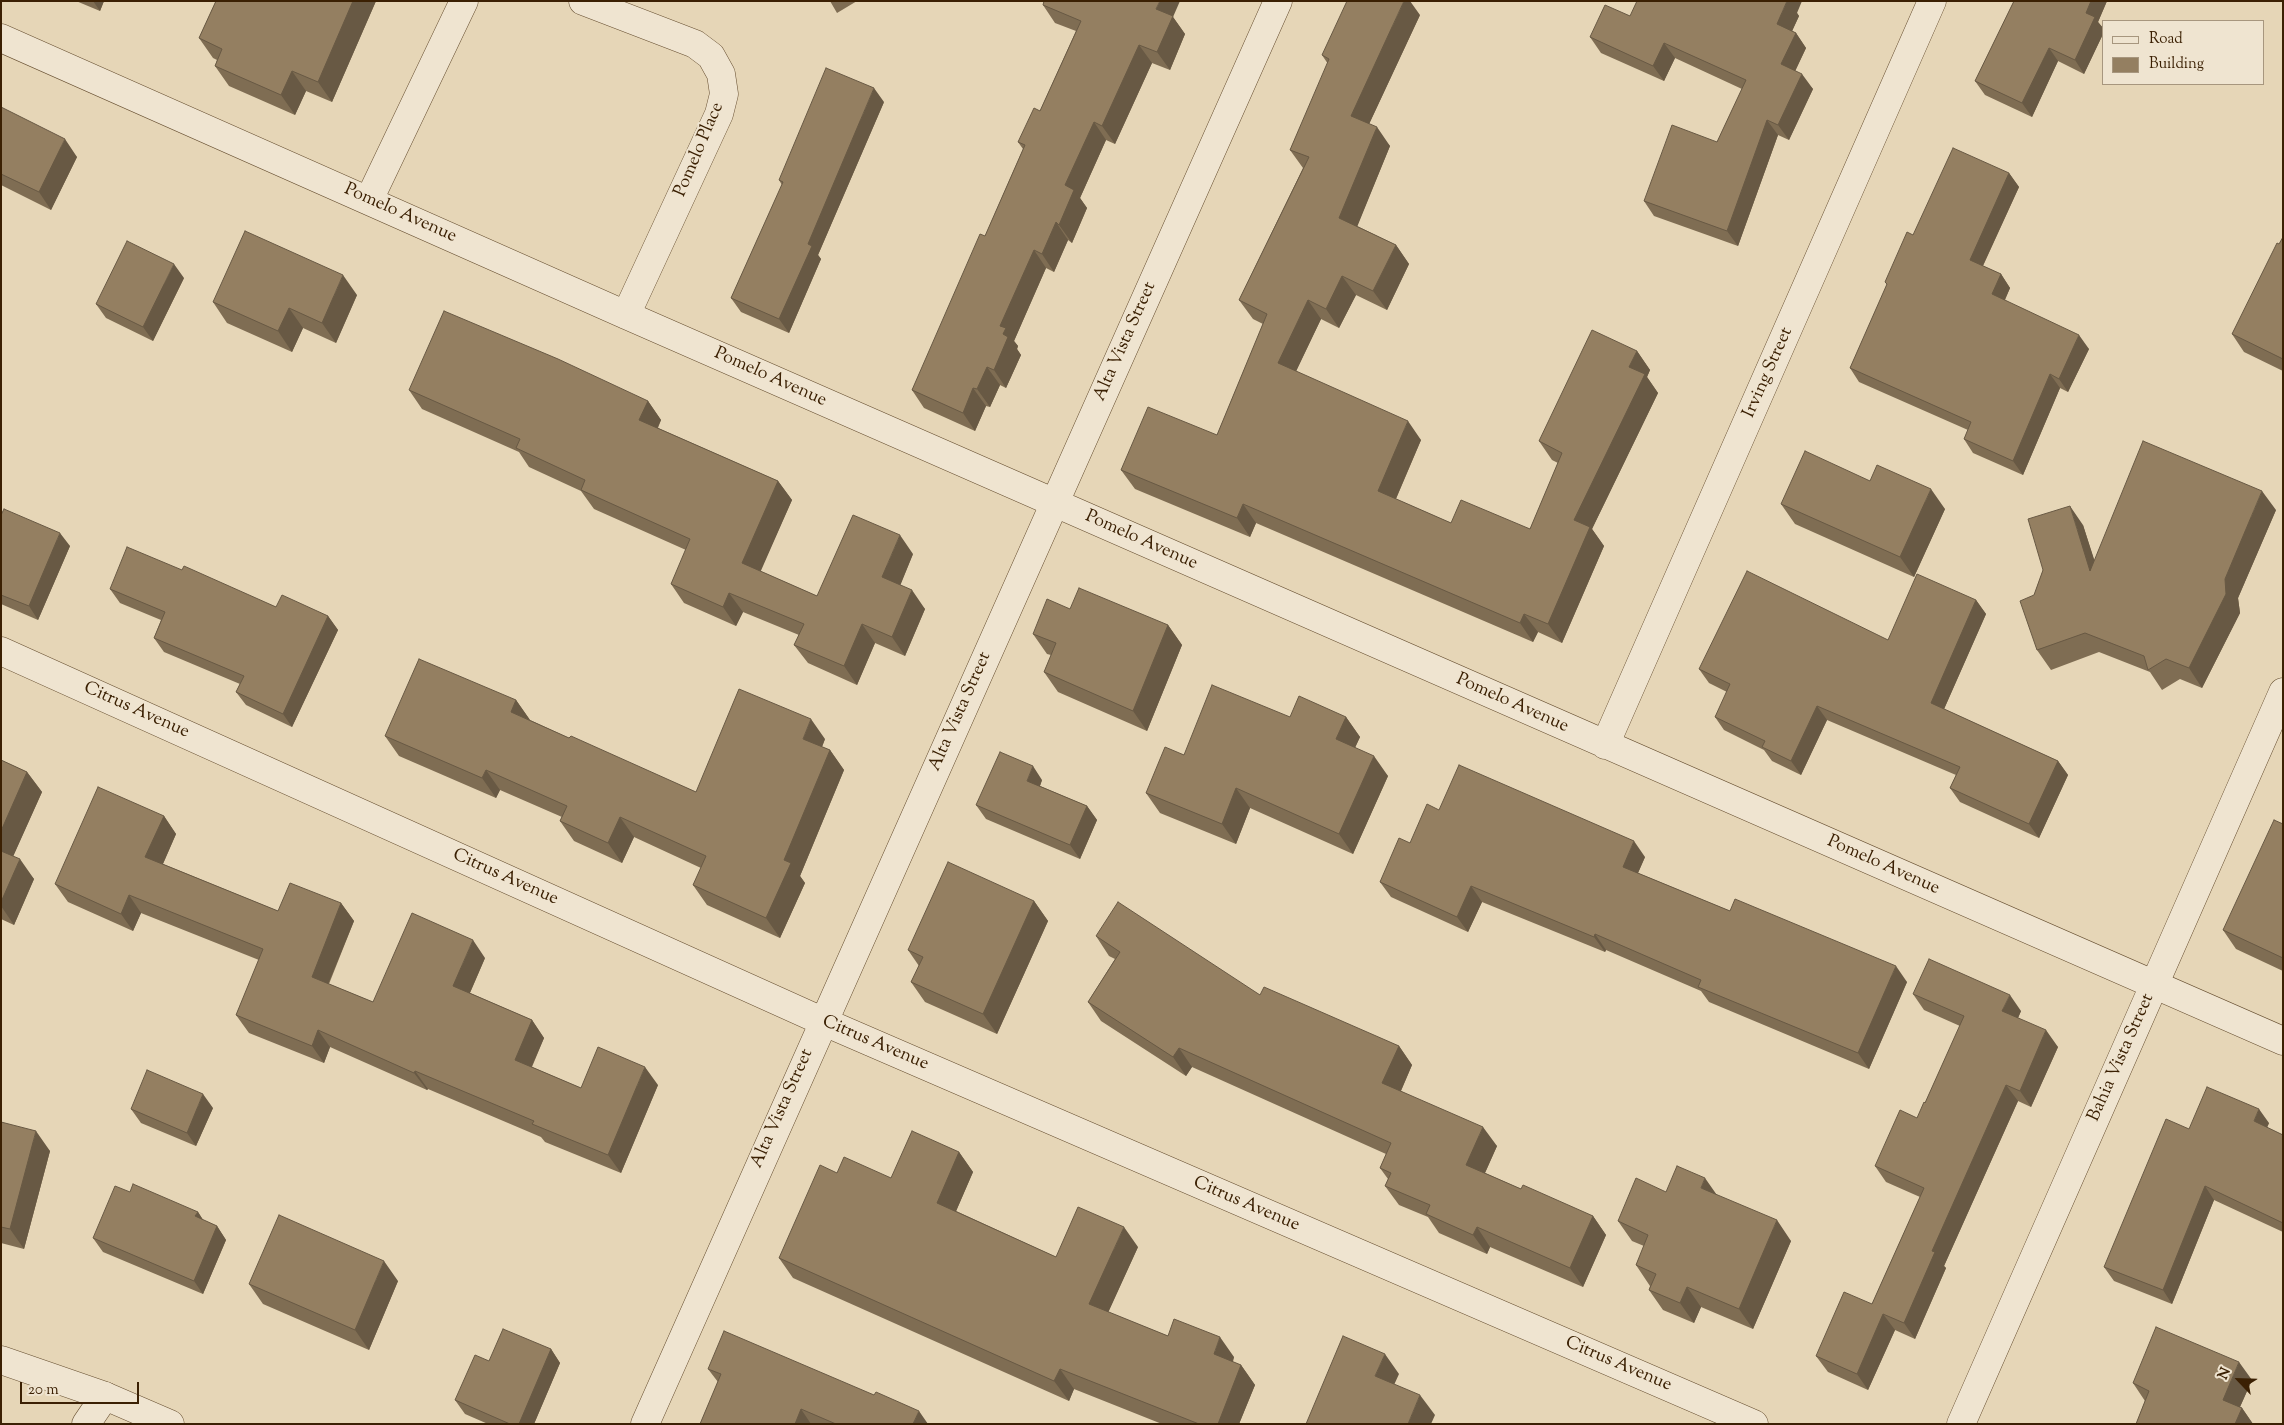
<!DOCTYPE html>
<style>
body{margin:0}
#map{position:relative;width:2284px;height:1425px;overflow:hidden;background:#e6d6b7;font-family:"Sorts Mill Goudy",serif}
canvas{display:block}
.frame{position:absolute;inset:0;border:2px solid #3b2003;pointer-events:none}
.legend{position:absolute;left:2102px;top:20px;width:162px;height:65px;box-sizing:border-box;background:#efe4d0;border:1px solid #a7967e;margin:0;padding:6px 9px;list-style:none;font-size:15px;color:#3b2003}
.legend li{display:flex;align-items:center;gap:10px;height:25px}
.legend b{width:25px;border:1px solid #a7967e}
.north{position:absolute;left:2214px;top:1355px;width:50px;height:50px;-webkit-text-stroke:4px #efe4d0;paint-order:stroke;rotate:294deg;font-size:14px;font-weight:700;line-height:20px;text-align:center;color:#3b2003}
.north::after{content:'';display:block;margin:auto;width:18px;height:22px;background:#3b2003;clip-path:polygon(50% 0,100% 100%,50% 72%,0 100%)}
.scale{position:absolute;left:20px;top:1382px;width:119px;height:22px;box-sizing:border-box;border:2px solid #3b2003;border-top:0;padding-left:6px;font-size:15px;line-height:18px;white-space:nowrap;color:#3b2003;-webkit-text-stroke:4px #efe4d0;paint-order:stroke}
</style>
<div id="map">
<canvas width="2284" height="1425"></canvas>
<div class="frame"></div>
<ul class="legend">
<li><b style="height:6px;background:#efe4d0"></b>Road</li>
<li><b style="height:14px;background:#947f61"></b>Building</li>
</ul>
<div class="north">N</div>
<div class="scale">20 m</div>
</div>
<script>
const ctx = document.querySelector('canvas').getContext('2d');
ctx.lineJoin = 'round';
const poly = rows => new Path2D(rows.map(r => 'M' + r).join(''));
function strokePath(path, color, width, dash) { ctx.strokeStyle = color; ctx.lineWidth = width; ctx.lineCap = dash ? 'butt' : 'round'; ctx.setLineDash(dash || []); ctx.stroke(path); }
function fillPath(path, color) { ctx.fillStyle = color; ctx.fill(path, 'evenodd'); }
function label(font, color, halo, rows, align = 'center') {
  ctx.font = font + ' "Sorts Mill Goudy",serif'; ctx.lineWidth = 4; ctx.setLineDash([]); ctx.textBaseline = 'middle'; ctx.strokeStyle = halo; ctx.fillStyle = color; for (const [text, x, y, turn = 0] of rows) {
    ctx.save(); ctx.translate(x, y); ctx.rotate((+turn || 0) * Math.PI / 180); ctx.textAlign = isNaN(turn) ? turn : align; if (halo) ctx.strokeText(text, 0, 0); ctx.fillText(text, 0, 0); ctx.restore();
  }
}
const minor = poly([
 [583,1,695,44,711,56,721,74,724,94,719,114,626,315],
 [1,38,626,315,2283,1041],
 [369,200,464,1],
 [1,651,822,1021,1754,1424],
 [1605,745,1932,1],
 [86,1424,105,1396],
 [645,1424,1278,1]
]);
const tertiary = poly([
 [1,1360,105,1396,170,1424],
 [1961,1424,2283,692]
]);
strokePath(minor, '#664e30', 29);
strokePath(tertiary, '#664e30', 29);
strokePath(minor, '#efe4d0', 28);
strokePath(tertiary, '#efe4d0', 28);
fillPath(poly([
 [76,1,104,1,100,11],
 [216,1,376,1,332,102,306,91,295,115,229,86,215,66,217,60,213,58,199,38],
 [830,1,857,1,837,13],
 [2014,1,2107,1,2098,22,2103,28,2103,34,2084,74,2058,61,2032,117,1985,95,1975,81],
 [1043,5,1173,17,1185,34,1170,70,1152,63,1115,144,1106,140,1080,198,1087,208,1072,243,1068,240,1054,272,1046,268,1014,341,1018,346,1017,349,1021,355,1006,388,1000,385,990,407,986,406,975,431,924,408,912,390,985,236,1023,149,1018,142,1040,111,1076,31,1055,23],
 [1797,13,1799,16,1792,31,1796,33,1806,48,1795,71,1813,89,1789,140,1778,135,1738,246,1654,216,1644,201,1717,142,1742,89,1675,58,1664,81,1601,53,1590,37,1630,16],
 [1420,15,1369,124,1390,146,1357,226,1396,245,1409,264,1387,310,1356,295,1339,328,1321,319,1296,371,1421,440,1396,499,1451,523,1530,529,1558,463,1552,460,1539,441,1637,351,1650,370,1647,377,1658,393,1592,529,1604,546,1562,643,1538,632,1533,642,1256,523,1250,537,1135,489,1121,470,1217,435,1263,324,1253,319,1239,300,1303,168,1290,150,1328,64,1322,55],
 [884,102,818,255,821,259,789,333,741,312,731,298,782,185,779,180],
 [1,107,77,157,51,210,1,185],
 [2009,173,2019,187,1983,266,2001,274,2010,288,2005,300,2089,349,2068,392,2060,388,2023,475,1973,453,1964,439,1968,430,1859,382,1850,368,1887,285,1885,282,1913,235],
 [2283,237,2283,371,2244,352,2232,334],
 [184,278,153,341,106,318,96,304],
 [357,295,336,343,303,328,292,352,227,323,213,302],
 [409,390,648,401,661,420,658,428,778,481,792,500,760,571,817,596,913,554,900,585,925,609,905,656,875,643,857,685,808,663,794,645,799,635,743,612,736,626,684,603,671,584,686,550,594,509,581,491,529,467,519,452,422,409],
 [1870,481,1945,509,1914,577,1795,524,1781,504],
 [2276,510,2238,598,2240,613,2202,688,2180,679,2162,690,2150,672,2099,652,2051,670,2037,650,2034,595,2043,570,2083,525,2094,560],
 [1,515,70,546,38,620,1,604],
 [182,570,276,607,328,616,338,630,292,727,246,705,236,692,240,684,164,652,154,638,161,620,120,603,110,589],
 [1976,600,1986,614,1944,709,2058,761,2068,775,2039,838,1960,802,1950,788,1956,775,1827,720,1801,775,1772,761,1764,750,1724,730,1715,717,1727,692,1709,683,1699,669,1888,640],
 [1070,609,1168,625,1182,645,1147,731,1058,692,1044,672,1051,655,1047,654,1033,634],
 [516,700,530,720,569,738,696,792,825,739,822,747,830,750,844,770,800,876,805,883,780,938,707,905,693,885,701,868,634,837,622,863,574,841,560,821,562,817,500,790,496,798,399,756,385,736],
 [1290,717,1346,717,1360,737,1355,747,1388,776,1353,854,1250,808,1236,844,1160,813,1146,793,1184,755],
 [1,760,27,772,42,792,13,856,34,879,14,925,1,919],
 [1042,780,1040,786,1087,806,1097,820,1080,859,986,819,976,805],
 [1439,810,1645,857,1638,873,1730,911,1907,982,1869,1069,1709,1002,1701,991,1606,950,1605,952,1482,902,1468,932,1391,897,1380,882,1410,843],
 [164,816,176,834,163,864,278,911,341,903,354,921,329,984,373,1002,485,958,470,993,532,1020,544,1038,532,1067,581,1088,658,1085,621,1173,545,1142,541,1137,428,1089,427,1090,330,1047,324,1063,249,1033,236,1015,259,960,141,913,133,931,68,902,55,884],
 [2283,824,2283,971,2236,949,2223,930],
 [1034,901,1048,921,997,1034,925,1002,911,982,919,966,908,950],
 [1096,936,1260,995,1399,1046,1412,1065,1401,1091,1497,1146,1485,1173,1521,1189,1593,1216,1606,1235,1583,1287,1490,1247,1487,1254,1439,1233,1428,1217,1399,1205,1385,1186,1388,1179,1380,1168,1386,1154,1192,1067,1186,1076,1101,1021,1088,1002,1115,959,1109,956],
 [1913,994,2021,1011,2018,1018,2058,1047,2031,1107,2018,1101,1944,1266,1946,1268,1915,1339,1895,1330,1868,1390,1828,1372,1816,1356,1872,1304,1920,1197,1886,1182,1875,1166,1917,1118,1925,1103,1960,1026,1924,1010],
 [213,1108,196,1146,141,1123,131,1109],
 [1,1122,50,1151,24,1249,1,1243],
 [2269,1123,2267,1128,2283,1135,2283,1232,2214,1200,2172,1304,2114,1281,2104,1267,2189,1129],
 [959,1152,973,1172,956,1211,1056,1257,1138,1247,1108,1312,1168,1336,1234,1357,1233,1362,1241,1365,1255,1385,1239,1424,1162,1424,1074,1389,1069,1401,793,1278,779,1258,837,1173,891,1178],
 [130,1192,198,1212,203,1220,217,1226,226,1240,203,1294,103,1252,93,1238],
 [1666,1192,1717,1195,1791,1241,1753,1329,1701,1307,1694,1323,1663,1310,1649,1290,1650,1286,1636,1265,1644,1246,1632,1241,1618,1221],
 [398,1281,369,1350,263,1304,249,1284],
 [551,1349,560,1363,534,1424,488,1424,465,1414,455,1400,489,1361],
 [708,1369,928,1424,700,1424,718,1382],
 [2252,1380,2240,1407,2242,1408,2253,1424,2136,1424,2145,1401,2133,1383]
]), '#7f6d53');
fillPath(poly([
 [93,1,104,1,100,11],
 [353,1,376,1,332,102,318,82],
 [1160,1,1180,1,1173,17,1185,34,1170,70,1157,52,1156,9],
 [1404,1,1410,1,1420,15,1364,135,1351,116],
 [1787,1,1802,1,1797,13,1799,16,1788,40,1777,24],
 [2091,1,2107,1,2098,22,2103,28,2103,34,2084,74,2075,60,2086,13],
 [1796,33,1806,48,1791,80,1781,64],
 [1664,43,1675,58,1664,81,1653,66],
 [1139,45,1152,63,1115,144,1102,126],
 [2049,48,2058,61,2032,117,2022,103],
 [292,71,306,91,295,115,281,95],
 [1802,74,1813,89,1789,140,1778,125],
 [874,88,884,102,818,255,821,259,789,333,779,319,808,244],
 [1767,120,1778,135,1738,246,1727,231],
 [1094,122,1106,140,1080,198,1087,208,1072,243,1059,225,1065,185],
 [1377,127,1390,146,1353,237,1339,218],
 [65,139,77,157,51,210,39,192],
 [2009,173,2019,187,1979,274,1970,260],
 [1056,222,1068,240,1054,272,1042,254],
 [1396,245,1409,264,1387,310,1373,291],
 [1034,250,1046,268,1014,341,1018,346,1017,349,1021,355,1006,388,994,370,1003,334,1000,326],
 [174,264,184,278,153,341,143,327],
 [2001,274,2010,288,2001,308,1992,294],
 [343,275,357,295,336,343,322,323],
 [1342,276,1356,295,1339,328,1326,309],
 [1308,300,1321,319,1291,382,1278,363],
 [289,308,303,328,292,352,278,331],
 [2079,335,2089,349,2068,392,2059,379],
 [1637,351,1650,370,1647,377,1658,393,1592,529,1604,546,1562,643,1548,624,1574,520,1629,367],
 [987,367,1000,385,990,407,977,389],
 [2050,374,2060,388,2023,475,2013,461],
 [973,388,986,406,975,431,963,413],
 [648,401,661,420,652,439,639,420],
 [1408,421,1421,440,1391,510,1378,491],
 [778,481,792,500,756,582,742,563],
 [1931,489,1945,509,1914,577,1900,557],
 [2262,491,2276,510,2238,598,2240,613,2202,688,2189,668,2225,579],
 [1243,504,1256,523,1250,537,1237,518],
 [2070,506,2083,525,2104,590,2090,571],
 [60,533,70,546,38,620,29,606],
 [900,535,913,554,896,596,882,577],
 [912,590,925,609,905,656,892,637],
 [729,593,743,612,736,626,723,607],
 [1976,600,1986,614,1941,716,1931,703],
 [1524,614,1538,632,1533,642,1520,623],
 [328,616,338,630,292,727,283,714],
 [862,624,875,643,857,685,844,666],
 [1168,625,1182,645,1147,731,1133,711],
 [516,700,530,720,511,712],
 [1817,706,1827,720,1801,775,1791,761],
 [1346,717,1360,737,1350,759,1336,739],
 [811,719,825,739,817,759,803,739],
 [830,750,844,770,800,876,805,883,780,938,766,918,784,860],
 [1374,756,1388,776,1353,854,1339,834],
 [2058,761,2068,775,2039,838,2029,824],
 [1033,766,1042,780,1037,794,1027,781],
 [486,770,500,790,496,798,482,778],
 [27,772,42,792,8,868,1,858,1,831],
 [1236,788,1250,808,1236,844,1222,824],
 [1087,806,1097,820,1080,859,1070,845],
 [164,816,176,834,158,875,145,857],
 [620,817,634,837,622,863,608,843],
 [1634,841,1645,857,1634,882,1623,867],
 [20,859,34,879,14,925,1,906,1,902],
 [1471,886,1482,902,1468,932,1457,917],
 [129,895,141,913,133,931,121,914],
 [1034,901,1048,921,997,1034,983,1014],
 [341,903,354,921,324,994,312,977],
 [1595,934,1606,950,1605,952,1594,937],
 [473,940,485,958,465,1004,453,986],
 [1896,966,1907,982,1869,1069,1858,1053],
 [2010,995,2021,1011,2014,1027,2002,1011],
 [532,1020,544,1038,527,1077,515,1060],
 [318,1030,330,1047,324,1063,312,1046],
 [2046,1030,2058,1047,2031,1107,2020,1091],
 [1399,1046,1412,1065,1396,1102,1382,1083],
 [1179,1048,1192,1067,1186,1076,1173,1057],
 [645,1067,658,1085,621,1173,608,1155],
 [415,1071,428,1089,427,1090,414,1073],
 [2006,1085,2018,1101,1944,1266,1946,1268,1915,1339,1904,1323,1932,1251],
 [203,1094,213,1108,196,1146,187,1133],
 [2259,1109,2269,1123,2263,1135,2254,1121],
 [1483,1127,1497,1146,1480,1184,1466,1165],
 [36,1131,50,1151,24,1249,10,1229],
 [959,1152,973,1172,951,1223,937,1203],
 [1705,1178,1719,1198,1701,1188],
 [2205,1186,2214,1200,2172,1304,2163,1290],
 [198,1212,207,1226,195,1216],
 [1593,1216,1606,1235,1583,1287,1570,1268],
 [1777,1220,1791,1241,1753,1329,1739,1309],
 [217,1226,226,1240,203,1294,194,1281],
 [1124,1227,1138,1247,1103,1324,1089,1304],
 [1477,1227,1490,1247,1487,1254,1473,1235],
 [384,1261,398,1281,369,1350,355,1330],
 [1687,1287,1701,1307,1694,1323,1680,1303],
 [1883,1314,1895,1330,1868,1390,1857,1374],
 [1220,1337,1234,1357,1228,1374,1214,1354],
 [551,1349,560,1363,534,1424,519,1424],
 [1385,1354,1399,1374,1389,1396,1375,1376],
 [2239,1362,2252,1380,2235,1418,2223,1400],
 [1241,1365,1255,1385,1239,1424,1218,1424],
 [1060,1369,1074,1389,1069,1401,1054,1381],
 [1420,1395,1435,1415,1431,1424,1408,1424],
 [2242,1408,2253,1424,2235,1424],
 [801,1409,811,1424,795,1424],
 [919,1411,928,1424,913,1424]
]), '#685944');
const building = poly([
 [216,1,353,1,318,82,292,71,281,95,215,66,222,49,199,38,216,1],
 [1044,1,1160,1,1156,9,1173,16,1157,52,1139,45,1102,126,1094,122,1065,185,1074,190,1059,225,1056,222,1042,254,1034,250,1000,326,1006,328,1003,334,1008,337,994,370,987,367,977,389,973,388,963,413,912,390,980,234,985,236,1025,145,1018,142,1034,108,1040,111,1081,21,1043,5,1044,1],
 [1347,1,1404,1,1351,116,1377,127,1339,218,1396,245,1373,291,1342,276,1326,309,1308,300,1278,363,1408,421,1378,491,1451,523,1461,500,1530,529,1562,453,1539,441,1592,330,1637,351,1629,367,1645,374,1574,520,1590,527,1548,624,1524,614,1520,623,1243,504,1237,518,1121,470,1148,407,1217,435,1267,314,1239,300,1309,157,1290,150,1329,59,1322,55,1347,1],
 [1637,1,1787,1,1777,24,1796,33,1781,64,1802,74,1778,125,1767,120,1727,231,1644,201,1672,125,1717,142,1746,80,1664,43,1653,66,1590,37,1605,5,1630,16,1637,1],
 [2014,1,2091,1,2086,13,2095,17,2075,60,2049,48,2022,103,1975,81,2014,1],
 [826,68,874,88,808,244,812,246,779,319,731,298,783,182,779,180,826,68],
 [1,107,65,139,39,192,1,174,1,107],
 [1953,148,2009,173,1970,260,2001,274,1992,294,2079,335,2059,379,2050,374,2013,461,1964,439,1971,422,1850,368,1887,284,1885,282,1907,232,1913,235,1953,148],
 [245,231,343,275,322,323,289,308,278,331,213,302,245,231],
 [2283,237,2283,359,2232,334,2277,243,2279,244,2283,237],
 [127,241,174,264,143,327,96,304,127,241],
 [444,311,558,359,648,401,639,420,778,481,742,563,817,596,853,515,900,535,882,577,912,590,892,637,862,624,844,666,794,645,804,624,729,593,723,607,671,584,690,539,581,490,585,480,516,448,520,439,409,390,444,311],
 [2143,441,2262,491,2225,579,2226,594,2189,668,2166,659,2148,670,2144,656,2085,633,2037,650,2020,601,2034,595,2043,570,2028,519,2070,506,2090,571,2143,441],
 [1805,451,1870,481,1877,465,1931,489,1900,557,1781,504,1805,451],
 [4,509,60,533,29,606,1,595,1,515,4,509],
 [127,547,182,570,184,566,276,607,282,595,328,616,283,714,236,692,244,676,154,638,165,612,110,589,127,547],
 [1747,571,1888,640,1917,574,1976,600,1931,703,2058,761,2029,824,1950,788,1960,767,1817,706,1791,761,1762,747,1765,741,1715,717,1730,684,1699,669,1747,571],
 [1079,588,1168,625,1133,711,1044,672,1056,643,1033,634,1047,599,1070,609,1079,588],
 [419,659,516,700,511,712,569,738,571,736,696,792,739,689,811,719,803,739,830,750,784,860,791,863,766,918,693,885,706,856,620,817,608,843,560,821,567,806,486,770,482,778,385,736,419,659],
 [1212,685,1290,717,1299,696,1346,717,1336,739,1374,756,1339,834,1236,788,1222,824,1146,793,1165,747,1184,755,1212,685],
 [1000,752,1033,766,1027,781,1087,806,1070,845,976,805,1000,752],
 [1,760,27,772,1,831,1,760],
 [1459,765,1634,841,1623,867,1730,911,1735,899,1896,966,1858,1053,1698,987,1701,980,1595,934,1594,937,1471,886,1457,917,1380,882,1399,838,1410,843,1427,804,1439,810,1459,765],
 [98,787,164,816,145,857,278,911,290,883,341,903,312,977,373,1002,412,913,473,940,453,986,532,1020,515,1060,581,1088,598,1047,645,1067,608,1155,532,1124,534,1121,415,1071,414,1073,318,1030,312,1046,236,1015,263,949,129,895,121,914,55,884,98,787],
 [2274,820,2283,824,2283,958,2223,930,2274,820],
 [1,851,20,859,1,902,1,851],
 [948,862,1034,901,983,1014,911,982,923,957,908,950,948,862],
 [1118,902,1260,995,1264,987,1399,1046,1382,1083,1483,1127,1466,1165,1521,1189,1523,1185,1593,1216,1570,1268,1477,1227,1473,1235,1426,1214,1430,1205,1385,1186,1391,1173,1380,1168,1391,1143,1179,1048,1173,1057,1088,1002,1120,952,1096,936,1118,902],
 [1929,959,2010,995,2002,1011,2046,1030,2020,1091,2006,1085,1932,1251,1935,1252,1904,1323,1883,1314,1857,1374,1816,1356,1844,1292,1872,1304,1924,1188,1875,1166,1900,1110,1917,1118,1924,1102,1925,1103,1964,1016,1913,994,1929,959],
 [147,1070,203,1094,187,1133,131,1109,147,1070],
 [2207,1087,2259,1109,2254,1121,2283,1135,2283,1223,2205,1186,2163,1290,2104,1267,2166,1119,2189,1129,2207,1087],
 [1,1122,36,1131,10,1229,1,1227,1,1122],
 [912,1131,959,1152,937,1203,1056,1257,1078,1207,1124,1227,1089,1304,1168,1336,1174,1319,1220,1337,1214,1354,1241,1365,1218,1424,1199,1424,1060,1369,1054,1381,779,1258,820,1165,837,1173,844,1157,891,1178,912,1131],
 [1677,1166,1705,1178,1701,1188,1777,1220,1739,1309,1687,1287,1680,1303,1649,1290,1656,1274,1636,1265,1648,1235,1618,1221,1636,1178,1666,1192,1677,1166],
 [133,1184,198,1212,195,1216,217,1226,194,1281,93,1238,115,1186,130,1192,133,1184],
 [279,1215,384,1261,355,1330,249,1284,279,1215],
 [2156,1327,2239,1362,2223,1400,2242,1408,2235,1424,2136,1424,2149,1391,2133,1383,2156,1327],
 [503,1329,551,1349,519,1424,510,1424,455,1400,475,1355,489,1361,503,1329],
 [724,1331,874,1395,876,1392,919,1411,913,1424,836,1424,801,1409,795,1424,700,1424,721,1374,708,1369,724,1331],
 [1343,1336,1385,1354,1375,1376,1420,1395,1408,1424,1306,1424,1343,1336]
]);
fillPath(building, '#947f61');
strokePath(building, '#685944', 1);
label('18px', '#3b2003', '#efe4d0', [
 ["Pomelo Place",700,150,-67],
 ["Pomelo Avenue",400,214,24],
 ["Alta Vista Street",1126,342,-66],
 ["Irving Street",1769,373,-66],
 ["Pomelo Avenue",770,378,24],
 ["Pomelo Avenue",1141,541,24],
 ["Pomelo Avenue",1512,704,24],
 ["Citrus Avenue",136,711,24],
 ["Alta Vista Street",961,712,-66],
 ["Pomelo Avenue",1883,866,24],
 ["Citrus Avenue",505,878,24],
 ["Citrus Avenue",875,1044,23],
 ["Bahia Vista Street",2122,1058,-66],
 ["Alta Vista Street",783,1109,-66],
 ["Citrus Avenue",1246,1205,23],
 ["Citrus Avenue",1618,1365,23]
]);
</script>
